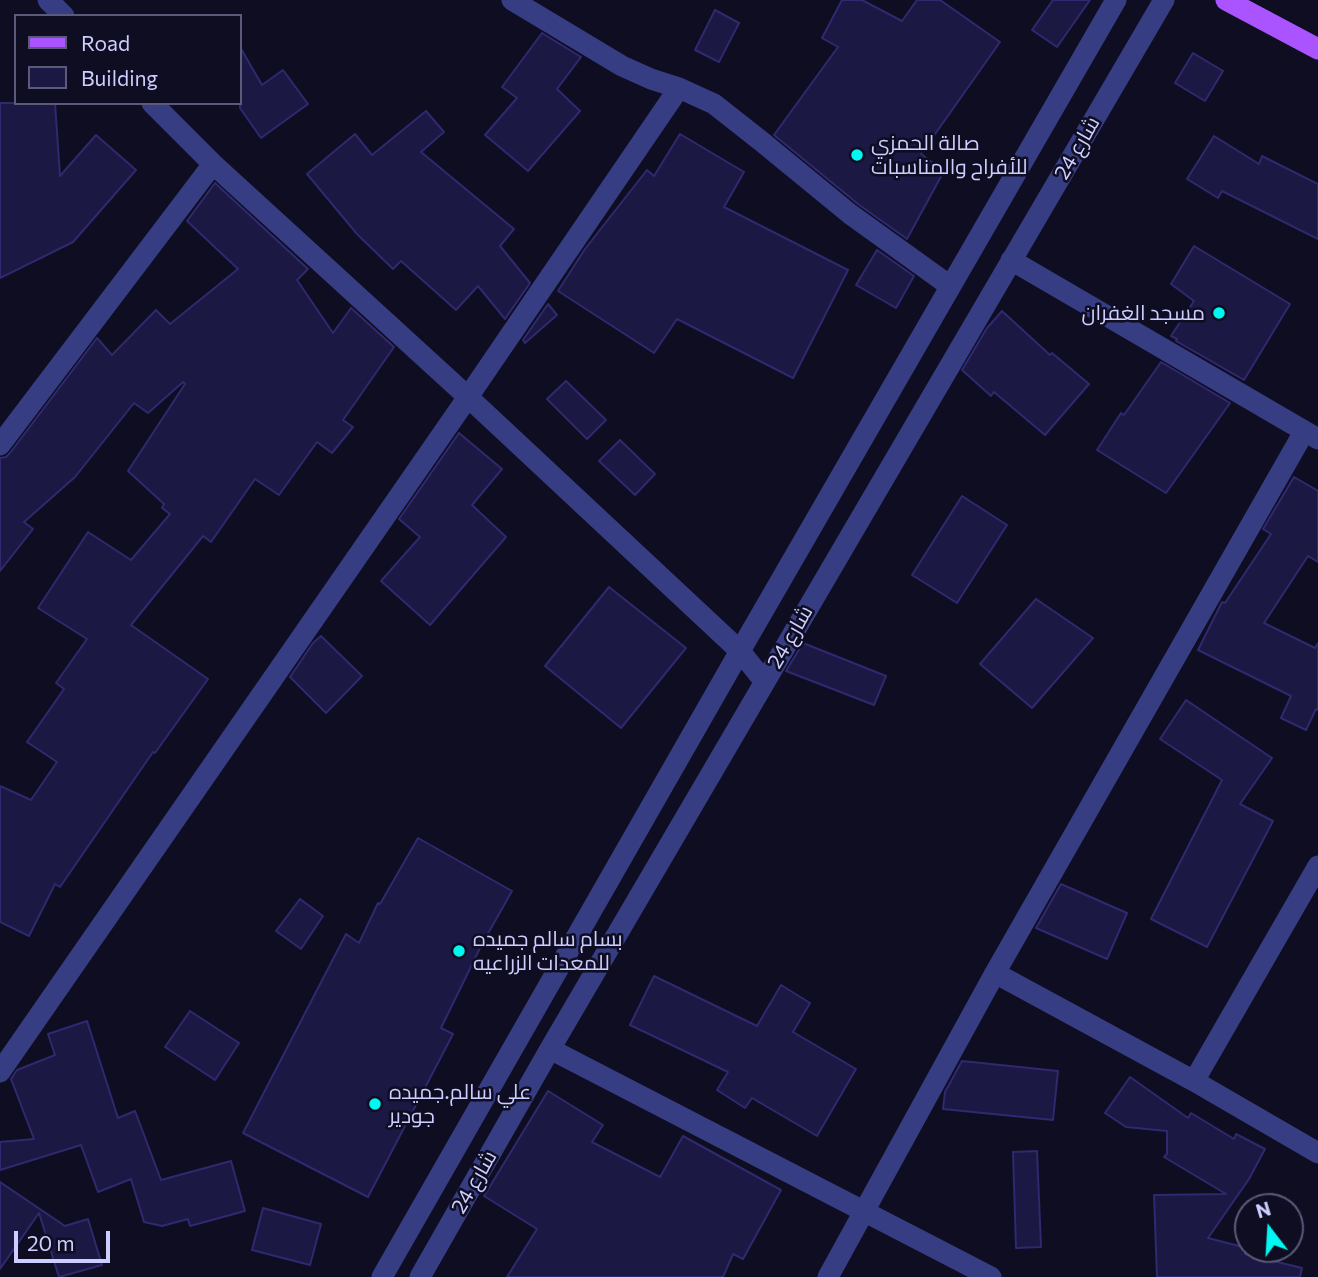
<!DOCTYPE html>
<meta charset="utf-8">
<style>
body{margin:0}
#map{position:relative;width:1318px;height:1277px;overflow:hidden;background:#0e0d21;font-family:Commissioner,sans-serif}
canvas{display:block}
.legend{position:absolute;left:14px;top:14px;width:228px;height:91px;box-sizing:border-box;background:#0e0d21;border:2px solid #5a5a7a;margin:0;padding:9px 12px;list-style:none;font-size:21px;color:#cdcdff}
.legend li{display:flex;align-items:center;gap:14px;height:35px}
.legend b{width:35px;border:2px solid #5a5a7a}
.north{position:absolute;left:1234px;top:1193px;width:70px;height:70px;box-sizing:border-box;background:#0e0d21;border:2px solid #5a5a7a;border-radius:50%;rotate:343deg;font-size:19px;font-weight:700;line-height:28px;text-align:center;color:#cdcdff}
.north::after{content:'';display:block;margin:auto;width:24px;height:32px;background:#00f8f2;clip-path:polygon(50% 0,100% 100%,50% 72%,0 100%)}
.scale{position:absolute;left:14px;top:1231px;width:96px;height:32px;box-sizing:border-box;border:4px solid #cdcdff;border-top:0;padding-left:9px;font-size:21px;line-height:24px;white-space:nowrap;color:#cdcdff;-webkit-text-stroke:5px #0e0d21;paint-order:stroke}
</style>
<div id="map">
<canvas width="1318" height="1277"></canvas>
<ul class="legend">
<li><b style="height:9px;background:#aa54ff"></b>Road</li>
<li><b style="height:19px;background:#1b1843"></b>Building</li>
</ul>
<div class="north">N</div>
<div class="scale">20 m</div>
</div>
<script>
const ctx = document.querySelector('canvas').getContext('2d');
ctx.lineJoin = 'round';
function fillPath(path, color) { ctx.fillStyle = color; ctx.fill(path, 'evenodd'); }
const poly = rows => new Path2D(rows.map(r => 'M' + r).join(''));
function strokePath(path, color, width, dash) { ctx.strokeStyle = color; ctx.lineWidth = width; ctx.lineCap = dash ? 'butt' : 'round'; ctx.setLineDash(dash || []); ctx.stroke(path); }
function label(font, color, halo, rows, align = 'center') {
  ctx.font = font + ' Commissioner,Cairo,sans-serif'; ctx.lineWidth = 5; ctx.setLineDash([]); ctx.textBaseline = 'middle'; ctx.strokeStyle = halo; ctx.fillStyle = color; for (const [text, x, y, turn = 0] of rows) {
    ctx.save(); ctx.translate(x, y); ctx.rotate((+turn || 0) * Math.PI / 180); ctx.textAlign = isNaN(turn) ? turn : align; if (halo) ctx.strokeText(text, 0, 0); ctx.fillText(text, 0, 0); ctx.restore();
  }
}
const building = poly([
 [842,0,862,0,902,21,917,0,940,0,1000,42,921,154,944,171,907,239,858,204,774,135,838,47,822,38,842,0],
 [1053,0,1090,0,1057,47,1032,30,1053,0],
 [715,10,739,23,719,62,695,50,715,10],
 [542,33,581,57,557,89,580,111,528,171,485,135,517,98,502,87,542,33],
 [240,47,262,85,283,70,308,104,261,138,240,108,240,47],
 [1193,53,1223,71,1205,101,1175,83,1193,53],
 [0,103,55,103,60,176,96,135,136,170,73,242,0,278,0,103],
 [426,111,444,132,421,152,514,229,500,246,530,283,505,319,478,286,456,310,401,261,393,269,357,234,307,174,355,134,372,155,426,111],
 [680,134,744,172,724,207,848,270,793,378,677,319,654,353,558,291,585,249,647,170,654,176,680,134],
 [1214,136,1259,164,1262,156,1318,184,1318,239,1222,191,1218,198,1187,179,1214,136],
 [215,183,308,269,297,280,333,333,351,308,394,347,343,420,353,427,332,453,317,442,279,495,255,479,211,542,203,536,131,625,208,679,155,753,153,752,60,887,55,884,29,936,0,922,0,786,31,800,57,762,27,742,64,689,56,683,87,639,38,608,88,532,131,560,170,514,162,508,164,504,128,471,185,384,183,382,148,413,134,403,75,477,24,522,33,529,0,571,0,458,6,457,10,453,97,338,112,355,156,310,170,324,238,269,187,221,215,183],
 [1194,246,1290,304,1244,380,1176,341,1177,339,1171,336,1194,301,1171,284,1194,246],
 [877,250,914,276,896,308,856,285,877,250],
 [548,304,557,315,525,343,523,340,548,304],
 [1002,311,1050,355,1052,353,1089,384,1045,435,994,392,991,396,962,370,987,328,1002,311],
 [1161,362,1230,403,1166,493,1097,450,1121,413,1124,415,1161,362],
 [566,381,606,420,587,439,547,399,566,381],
 [459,433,502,469,472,505,506,537,430,625,381,581,420,537,399,519,459,433],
 [620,440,655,474,635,495,599,461,620,440],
 [1294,477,1318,491,1318,562,1308,556,1264,623,1315,648,1318,643,1318,710,1316,709,1306,730,1281,718,1291,696,1198,650,1222,602,1225,603,1271,534,1263,529,1294,477],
 [962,496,1007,525,957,603,912,575,962,496],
 [609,587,686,648,621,728,545,666,609,587],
 [1036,599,1093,638,1032,708,980,664,1036,599],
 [321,636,362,676,326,713,290,677,313,643,321,636],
 [803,643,886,676,874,705,786,671,803,643],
 [1186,700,1272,758,1240,804,1273,821,1207,947,1151,919,1222,780,1160,739,1186,700],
 [418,838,512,891,481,946,441,1028,453,1034,368,1197,243,1133,346,934,359,943,378,903,380,904,418,838],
 [1061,884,1127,913,1107,959,1036,928,1061,884],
 [300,899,323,916,301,949,276,931,300,899],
 [654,976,757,1026,781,985,810,1003,793,1032,856,1069,817,1136,752,1098,745,1108,717,1090,728,1072,630,1025,654,976],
 [190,1011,239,1043,215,1080,165,1047,190,1011],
 [87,1021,118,1118,135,1111,161,1180,231,1161,245,1211,190,1226,188,1219,162,1226,144,1222,131,1179,98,1192,81,1145,0,1170,0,1142,34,1139,11,1079,17,1070,55,1055,48,1034,87,1021],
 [962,1061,1058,1071,1053,1120,943,1109,945,1092,962,1061],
 [1130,1077,1188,1118,1191,1113,1234,1139,1236,1134,1265,1149,1249,1179,1208,1238,1247,1248,1245,1254,1302,1268,1300,1277,1157,1277,1154,1195,1226,1194,1164,1157,1167,1154,1167,1131,1126,1127,1105,1113,1130,1077],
 [548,1091,603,1125,592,1142,660,1177,683,1136,781,1190,743,1259,733,1254,723,1277,507,1277,537,1229,484,1196,548,1091],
 [1037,1151,1041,1247,1016,1248,1013,1152,1037,1151],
 [0,1182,65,1226,88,1219,102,1265,59,1277,39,1213,0,1269,0,1182],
 [263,1208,321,1224,310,1265,252,1250,263,1208]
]);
fillPath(building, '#1b1843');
strokePath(building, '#2f296f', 2);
strokePath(poly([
 [48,0,64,16],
 [512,0,622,66,651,79,679,88,714,104,761,141,850,214,950,286],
 [152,103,213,164,468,397,740,651,764,681],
 [1011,260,1318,439],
 [0,445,213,164],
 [995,973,1194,1081,1318,1153],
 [550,1049,991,1277],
 [0,1072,468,397,679,88],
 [1194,1081,1318,866],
 [382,1277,740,651,1116,0],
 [420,1277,550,1049,1164,0],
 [828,1277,995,973,1304,432]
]), '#363d82', 21);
strokePath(poly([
 [1226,0,1318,49]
]), '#aa54ff', 21);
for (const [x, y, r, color] of [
 [857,155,7,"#00f8f2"],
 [1219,313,7,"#00f8f2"],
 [459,951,7,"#00f8f2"],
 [375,1104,7,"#00f8f2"]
]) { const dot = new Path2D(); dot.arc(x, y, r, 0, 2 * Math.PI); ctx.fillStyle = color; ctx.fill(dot); strokePath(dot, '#0e0d21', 2.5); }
label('21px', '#cdcdff', '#0e0d21', [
 ["صالة الحمزي",871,143],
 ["للأفراح والمناسبات",871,167],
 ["مسجد الغفران",1205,313,"right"],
 ["بسام سالم جميده",473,939],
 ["للمعدات الزراعيه",473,963],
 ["علي سالم.جميده",389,1092],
 ["جودير",389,1116]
], 'left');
label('21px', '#cdcdff', '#0e0d21', [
 ["شارع 24",1077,148,-60],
 ["شارع 24",790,637,-60],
 ["شارع 24",474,1182,-60]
]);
</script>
